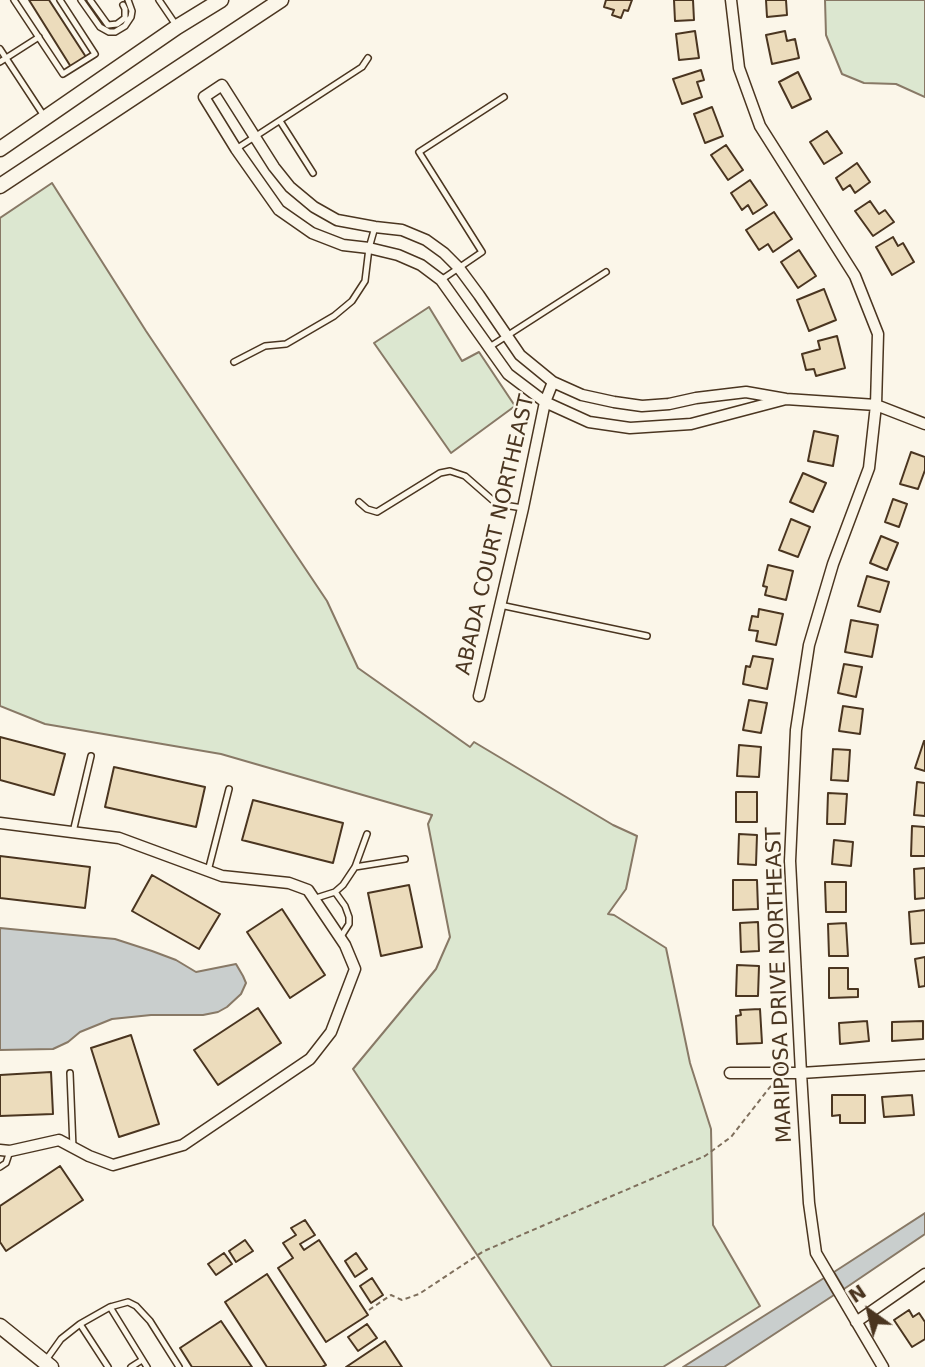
<!DOCTYPE html>
<style>
body{margin:0}
#map{position:relative;width:925px;height:1367px;overflow:hidden;background:#fbf6e9;font-family:"DejaVu Sans",sans-serif}
canvas{display:block}
.north{position:absolute;left:834px;top:1276px;width:70px;height:70px;-webkit-text-stroke:5px #fbf6e9;paint-order:stroke;rotate:326deg;font-size:19px;font-weight:700;line-height:28px;text-align:center;color:#4a3520}
.north::after{content:'';display:block;margin:auto;width:24px;height:32px;background:#4a3520;clip-path:polygon(50% 0,100% 100%,50% 72%,0 100%)}
</style>
<div id="map">
<canvas width="925" height="1367"></canvas>
<div class="north">N</div>
</div>
<script>
const ctx = document.querySelector('canvas').getContext('2d');
ctx.lineJoin = 'round';
function fillPath(path, color) { ctx.fillStyle = color; ctx.fill(path, 'evenodd'); }
const poly = rows => new Path2D(rows.map(r => 'M' + r).join(''));
function strokePath(path, color, width, dash) { ctx.strokeStyle = color; ctx.lineWidth = width; ctx.lineCap = dash ? 'butt' : 'round'; ctx.setLineDash(dash || []); ctx.stroke(path); }
function label(font, color, halo, rows, align = 'center') {
  ctx.font = font + ' "DejaVu Sans",sans-serif'; ctx.lineWidth = 5; ctx.setLineDash([]); ctx.textBaseline = 'middle'; ctx.strokeStyle = halo; ctx.fillStyle = color; for (const [text, x, y, turn = 0] of rows) {
    ctx.save(); ctx.translate(x, y); ctx.rotate((+turn || 0) * Math.PI / 180); ctx.textAlign = isNaN(turn) ? turn : align; if (halo) ctx.strokeText(text, 0, 0); ctx.fillText(text, 0, 0); ctx.restore();
  }
}
const green = poly([
 [825,0,925,0,925,97,896,84,864,83,842,74,826,35,825,0],
 [52,183,146,331,327,601,358,668,470,747,474,742,613,825,637,836,626,889,608,914,614,915,666,948,690,1063,711,1129,713,1225,760,1306,663,1367,552,1367,353,1069,436,969,450,937,428,824,432,815,221,754,45,724,0,706,0,218,52,183],
 [429,307,462,361,479,352,515,406,451,453,374,343,429,307]
]);
fillPath(green, '#dce7d0');
strokePath(green, '#887966', 2);
const water = poly([
 [0,928,115,939,152,951,176,960,196,972,236,964,243,976,246,983,241,994,227,1007,218,1012,203,1015,151,1015,112,1019,80,1032,68,1042,53,1049,0,1050,0,928],
 [925,1213,925,1234,844,1289,834,1272,925,1213],
 [824,1278,834,1295,724,1367,683,1367,824,1278]
]);
fillPath(water, '#c9cecd');
strokePath(water, '#887966', 2);
const building = poly([
 [29,0,49,0,86,57,71,67,29,0],
 [606,0,632,0,628,11,624,10,621,18,612,15,614,10,604,7,606,0],
 [674,0,693,0,694,20,675,21,674,0],
 [766,0,786,0,787,15,767,17,766,0],
 [695,31,699,58,679,60,676,34,695,31],
 [785,31,787,41,795,39,799,58,772,64,766,35,785,31],
 [701,70,704,80,697,82,702,97,682,104,673,79,701,70],
 [798,72,811,99,792,108,779,82,798,72],
 [712,107,723,136,705,143,694,114,712,107],
 [827,131,842,153,824,164,810,142,827,131],
 [726,145,743,170,728,180,711,155,726,145],
 [857,163,870,182,855,193,850,185,843,190,836,178,857,163],
 [750,180,767,205,753,214,748,205,742,210,731,193,750,180],
 [870,201,879,214,885,210,894,222,873,236,855,211,870,201],
 [774,212,792,239,773,252,768,244,759,250,746,230,774,212],
 [893,237,898,246,903,243,914,262,892,275,876,247,893,237],
 [799,250,816,276,798,288,781,262,799,250],
 [824,289,836,320,809,331,797,300,824,289],
 [837,336,845,368,816,376,814,369,806,370,802,354,820,349,818,341,837,336],
 [814,431,838,436,833,466,808,461,814,431],
 [911,452,925,457,925,470,918,489,900,484,911,452],
 [803,473,826,483,813,512,790,502,803,473],
 [893,499,907,504,899,527,885,522,893,499],
 [791,519,810,527,798,557,779,550,791,519],
 [881,536,898,543,887,570,870,563,881,536],
 [768,565,793,571,786,600,765,595,767,587,763,586,768,565],
 [867,576,889,582,880,612,858,606,867,576],
 [759,609,783,614,776,645,756,641,758,631,749,630,752,616,758,617,759,609],
 [851,620,878,625,872,657,845,652,851,620],
 [753,656,773,659,767,689,743,684,746,666,750,667,753,656],
 [844,664,862,667,856,697,838,693,844,664],
 [749,700,767,703,761,733,743,730,749,700],
 [843,706,863,709,860,734,839,731,843,706],
 [0,737,65,754,54,795,0,780,0,737],
 [924,741,925,741,925,771,915,768,924,741],
 [739,745,761,747,759,777,737,776,739,745],
 [833,749,850,750,848,781,831,780,833,749],
 [114,767,205,787,196,827,105,807,114,767],
 [917,782,925,783,925,816,914,815,917,782],
 [736,792,757,792,757,822,736,822,736,792],
 [828,793,847,794,845,824,827,824,828,793],
 [253,800,343,823,333,863,242,840,253,800],
 [912,826,925,827,925,856,911,856,912,826],
 [739,834,757,835,756,865,738,864,739,834],
 [834,840,853,842,851,866,832,864,834,840],
 [0,856,90,867,85,908,0,898,0,856],
 [925,868,925,898,915,899,914,869,925,868],
 [152,875,220,914,199,949,132,911,152,875],
 [733,880,757,880,758,909,733,910,733,880],
 [825,882,846,882,846,912,826,912,825,882],
 [409,885,422,947,381,956,368,893,409,885],
 [282,909,325,975,290,998,247,932,282,909],
 [925,910,925,943,911,944,909,912,925,910],
 [758,922,759,951,741,952,740,923,758,922],
 [846,923,848,956,829,956,828,924,846,923],
 [925,957,925,986,919,987,915,959,925,957],
 [737,965,759,966,758,996,736,996,737,965],
 [829,968,848,968,848,989,858,989,858,997,829,998,829,968],
 [258,1008,281,1043,218,1085,194,1050,258,1008],
 [760,1009,762,1043,737,1044,736,1016,741,1015,740,1010,760,1009],
 [867,1021,869,1041,840,1044,839,1023,867,1021],
 [923,1021,923,1039,892,1041,892,1022,923,1021],
 [131,1035,159,1124,119,1137,91,1048,131,1035],
 [51,1072,53,1114,0,1116,0,1075,51,1072],
 [832,1095,865,1095,865,1123,840,1123,840,1115,832,1116,832,1095],
 [912,1095,914,1115,884,1117,882,1097,912,1095],
 [60,1166,83,1200,6,1251,0,1242,0,1206,60,1166],
 [305,1220,315,1235,300,1244,304,1250,319,1240,368,1315,326,1342,278,1268,293,1258,283,1243,296,1235,291,1228,305,1220],
 [245,1240,253,1251,236,1262,229,1251,245,1240],
 [224,1253,232,1264,216,1275,208,1264,224,1253],
 [356,1253,367,1269,355,1277,345,1261,356,1253],
 [267,1274,326,1365,322,1367,267,1367,225,1302,267,1274],
 [372,1278,383,1295,371,1303,360,1286,372,1278],
 [909,1310,913,1317,919,1313,925,1322,925,1339,912,1347,894,1320,909,1310],
 [221,1321,252,1367,192,1367,180,1348,221,1321],
 [367,1324,377,1338,358,1351,348,1337,367,1324],
 [385,1341,402,1367,346,1367,385,1341]
]);
fillPath(building, '#ecdcbc');
strokePath(building, '#4a3520', 2);
const lane = poly([
 [14,0,63,74,95,54,60,0],
 [81,0,100,27,109,32,115,32,125,26,131,17,132,11,128,0],
 [90,0,108,25,117,24,125,18,125,9,123,5],
 [159,0,176,25],
 [0,49,44,116],
 [0,62,39,37],
 [280,121,313,173],
 [236,149,362,67,368,58],
 [441,280,482,252,419,152,504,97],
 [488,348,606,272],
 [234,362,265,346,286,344,334,316,352,301,365,281,369,248,375,227],
 [359,502,367,509,377,512,440,473,450,471,465,476,497,504,523,508],
 [500,605,647,636],
 [73,832,91,756],
 [355,867,405,859],
 [208,871,229,789],
 [335,892,345,906,349,917,349,924,340,938],
 [313,899,335,892,343,885,355,867,367,834],
 [70,1073,73,1148],
 [0,1167,6,1163,10,1151],
 [110,1307,128,1302,136,1306,150,1321,179,1367],
 [80,1324,108,1367],
 [46,1360,61,1339,80,1324,110,1307,147,1367],
 [131,1367,142,1360]
]);
const street = poly([
 [731,0,739,68,760,126,855,276,878,334,876,405,869,468,833,564,809,645,796,730,790,861,801,1073,809,1203,816,1253,883,1367],
 [786,399,691,424,630,428,589,422,545,402,508,374,441,280,421,265,398,255,369,248,343,245,312,233,279,210,236,149,204,97,222,85,274,167,290,187,314,207,337,220,375,227,402,230,426,240,444,253,459,268,479,295,520,355,553,382,582,395,614,402,642,406,669,404,696,398,746,392,786,399,876,405,925,424],
 [479,696,523,508,545,402,553,382],
 [0,823,119,838,222,876,289,883,308,890,345,945,355,969,331,1032,310,1059,183,1145,113,1165,89,1156,59,1140,10,1151,0,1150],
 [730,1073,801,1073,925,1065],
 [856,1322,925,1274]
]);
const secondary = poly([
 [0,149,177,27,221,0],
 [0,186,281,0],
 [0,1326,51,1367]
]);
strokePath(lane, '#4a3520', 8);
strokePath(street, '#4a3520', 13);
strokePath(secondary, '#4a3520', 17);
strokePath(poly([
 [369,1310,391,1295,402,1300,419,1294,484,1251,705,1156,731,1137,770,1087,774,1085]
]), '#7f6f5c', 2, [5, 3.5]);
strokePath(lane, '#fbf6e9', 5);
strokePath(street, '#fbf6e9', 10);
strokePath(secondary, '#fbf6e9', 14);
label('21px', '#4a3520', '#fbf6e9', [
 ["ABADA COURT NORTHEAST",496,535,-77],
 ["MARIPOSA DRIVE NORTHEAST",780,985,-92]
]);
</script>
